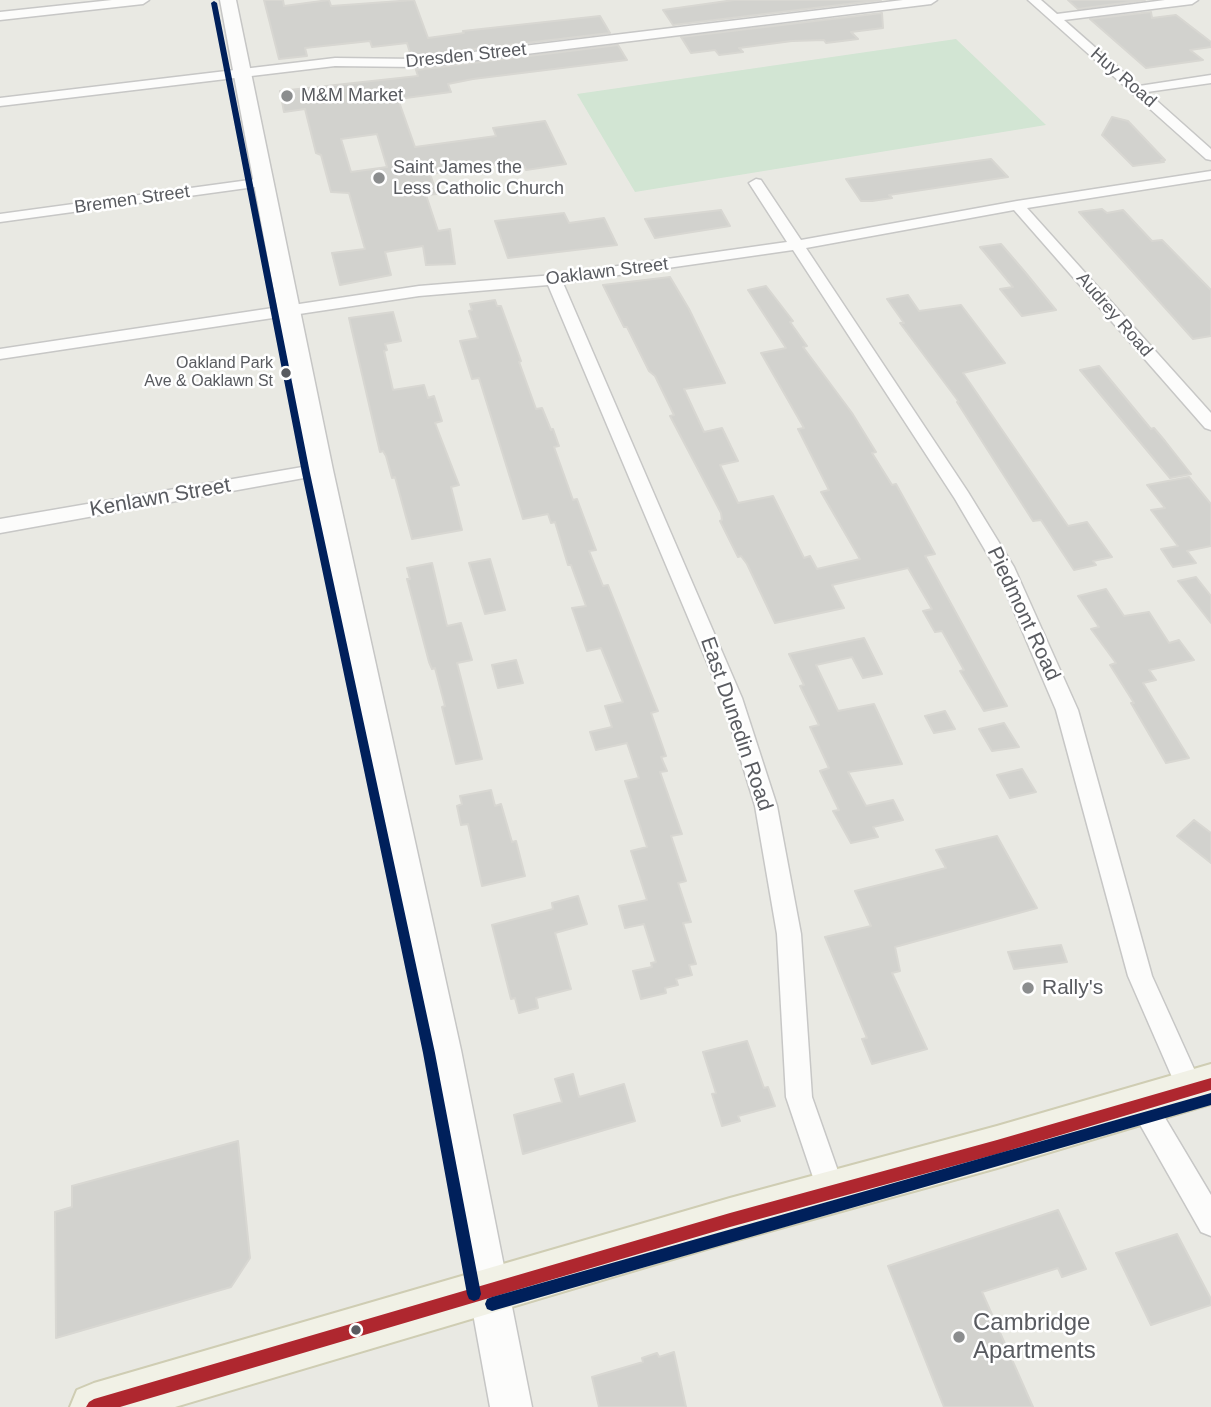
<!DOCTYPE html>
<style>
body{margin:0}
canvas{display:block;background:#e9e9e3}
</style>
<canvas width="1211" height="1407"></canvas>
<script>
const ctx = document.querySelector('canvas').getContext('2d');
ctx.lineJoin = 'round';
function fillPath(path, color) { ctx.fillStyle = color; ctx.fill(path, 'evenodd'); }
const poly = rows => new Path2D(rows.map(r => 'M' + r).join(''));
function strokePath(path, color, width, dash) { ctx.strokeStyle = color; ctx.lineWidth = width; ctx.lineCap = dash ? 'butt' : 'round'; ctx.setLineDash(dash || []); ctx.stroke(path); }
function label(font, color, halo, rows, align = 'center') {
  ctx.font = font + ' Arial,sans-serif'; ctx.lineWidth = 5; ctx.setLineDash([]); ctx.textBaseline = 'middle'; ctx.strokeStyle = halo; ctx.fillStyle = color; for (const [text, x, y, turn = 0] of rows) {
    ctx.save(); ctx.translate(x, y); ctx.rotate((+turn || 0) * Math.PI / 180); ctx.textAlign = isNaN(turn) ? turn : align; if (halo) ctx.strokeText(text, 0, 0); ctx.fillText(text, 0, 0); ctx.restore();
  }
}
fillPath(poly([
 [956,39,1046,125,635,192,577,94]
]), '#d2e5d3');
const building = poly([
 [264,0,283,0,284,6,329,0,331,6,414,0,428,38,464,33,463,31,600,16,610,33,416,56,411,56,407,43,372,47,370,41,305,48,307,56,279,59,264,0],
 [734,0,881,0,673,25,663,10,734,0],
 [1068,0,1145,0,1078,9,1068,0],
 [1151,12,1152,18,1176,15,1211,42,1211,47,1190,50,1203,60,1146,68,1090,19,1151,12],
 [882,13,883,28,851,32,858,39,826,43,824,40,792,41,739,48,743,52,719,55,715,50,691,53,681,37,882,13],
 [618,45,627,60,473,79,448,84,451,92,398,99,415,147,496,136,493,128,545,121,566,164,526,170,525,167,510,169,507,163,430,174,437,194,426,195,438,231,450,229,455,264,426,265,423,246,385,252,391,275,340,285,332,253,365,249,349,193,331,192,321,155,316,153,305,109,284,112,280,91,418,76,416,70,618,45],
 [377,134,387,167,351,172,341,139,377,134],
 [1112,117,1128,121,1165,160,1161,160,1164,162,1133,166,1102,135,1112,117],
 [991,159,1008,177,889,195,892,198,872,201,861,201,846,179,991,159],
 [1102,209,1107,213,1123,210,1152,241,1162,240,1211,290,1211,336,1193,339,1079,212,1102,209],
 [721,210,730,226,655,238,645,219,721,210],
 [564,213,569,223,604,218,617,245,508,258,495,221,564,213],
 [1001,244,1025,272,1056,310,1022,316,1000,289,1013,287,980,247,1001,244],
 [670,277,689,309,725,383,684,389,704,432,722,428,738,461,720,465,738,503,773,496,804,558,810,556,817,569,860,559,821,492,829,490,798,429,804,428,761,353,786,348,748,290,766,286,793,321,790,322,807,346,803,347,852,413,876,452,872,453,892,485,896,484,935,554,925,556,1007,706,984,711,960,671,964,670,942,631,935,632,923,611,932,609,908,568,832,585,844,608,775,623,747,564,741,556,738,557,720,521,722,520,721,513,670,416,674,415,655,376,649,371,627,327,624,327,603,285,670,277],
 [908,295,919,311,961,305,1005,363,963,373,1068,526,1087,522,1112,557,1093,561,1096,565,1074,570,1041,520,1033,521,957,402,959,402,900,323,904,323,887,299,908,295],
 [495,300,497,306,501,306,521,361,519,362,536,409,542,408,551,430,553,429,559,446,554,447,573,500,577,499,596,550,589,551,603,586,608,585,658,711,651,713,666,756,661,757,667,771,660,772,682,834,671,836,686,881,678,883,691,922,683,923,696,964,689,965,692,975,676,979,678,985,665,988,666,993,641,999,633,971,652,967,651,963,656,962,644,924,625,928,619,906,647,900,631,851,647,847,625,781,639,778,627,743,596,750,590,732,612,727,605,706,623,702,601,648,587,651,572,608,586,606,571,565,568,565,555,522,551,523,548,514,523,519,479,378,472,379,460,341,478,338,469,311,472,310,470,304,495,300],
 [393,312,401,341,385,344,387,350,384,351,393,390,424,385,428,398,434,396,442,421,435,423,459,485,451,487,462,530,412,539,395,477,392,478,386,456,383,451,380,452,349,318,393,312],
 [1099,366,1151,429,1154,428,1165,441,1191,474,1170,478,1080,370,1099,366],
 [1189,477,1211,504,1211,546,1187,551,1196,563,1173,567,1161,549,1178,546,1151,510,1165,508,1147,485,1189,477],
 [490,559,505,610,485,614,469,563,490,559],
 [432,563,447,626,461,623,472,660,457,663,482,759,456,764,442,707,445,706,435,668,432,669,429,662,407,579,410,579,407,568,432,563],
 [1196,577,1211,596,1211,623,1178,581,1196,577],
 [1106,589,1124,616,1149,612,1169,643,1179,640,1194,660,1149,670,1156,680,1143,683,1189,758,1166,763,1131,703,1134,703,1110,665,1116,663,1091,629,1099,627,1078,596,1106,589],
 [864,638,882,674,863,678,852,657,816,665,838,711,874,704,902,764,848,772,866,806,893,800,903,820,873,827,878,837,851,843,833,811,839,810,820,771,829,768,810,727,819,725,800,686,804,685,789,654,864,638],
 [516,660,523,683,498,688,492,665,516,660],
 [945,711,955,729,934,733,925,716,945,711],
 [1004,723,1019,747,992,751,979,729,1004,723],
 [1022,769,1036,792,1010,798,997,775,1022,769],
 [491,790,495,806,501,804,512,842,516,841,525,876,482,886,468,824,461,825,457,806,462,804,460,796,491,790],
 [1194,820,1211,833,1211,863,1177,836,1194,820],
 [997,836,1037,908,895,947,900,971,892,973,927,1049,872,1064,862,1039,867,1038,825,937,871,926,855,891,946,868,936,850,997,836],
 [578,896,587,924,555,933,571,989,536,998,538,1008,519,1013,515,998,511,999,492,925,553,909,552,903,578,896],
 [1061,945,1067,962,1014,969,1008,952,1061,945],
 [747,1041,764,1088,768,1087,775,1106,738,1116,740,1121,722,1126,712,1094,716,1093,703,1052,747,1041],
 [573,1074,579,1097,624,1084,635,1121,523,1154,514,1115,562,1102,555,1079,573,1074],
 [238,1141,250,1258,231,1287,56,1338,55,1212,72,1207,72,1186,238,1141],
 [1058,1210,1086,1269,1062,1277,1058,1268,982,1292,1033,1407,944,1407,888,1266,1058,1210],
 [1177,1234,1211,1299,1211,1305,1151,1325,1116,1253,1177,1234],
 [674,1352,686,1407,599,1407,592,1377,643,1362,642,1358,657,1353,659,1357,674,1352]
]);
fillPath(building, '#d2d2ce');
strokePath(building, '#d8d7d2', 2);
const minor = poly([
 [112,0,149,0,143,4,0,20,0,12,112,0],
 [903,0,937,0,931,4,445,64,416,67,335,66,0,106,0,98,335,58,416,59,903,0],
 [1028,0,1041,0,1057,14,1165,0,1198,0,1192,4,1064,20,1139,86,1211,75,1211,83,1147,92,1211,149,1211,160,1206,159,1028,0],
 [1211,171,1211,179,1027,208,1211,413,1211,430,1205,428,1014,210,806,248,968,492,1014,567,1078,710,1152,976,1204,1091,1200,1100,1191,1104,1182,1100,1128,976,1056,710,995,567,955,499,793,250,563,283,742,698,777,806,801,934,812,1097,845,1191,841,1201,831,1205,821,1201,786,1097,777,934,755,806,722,698,548,285,419,296,0,359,0,349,419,286,554,275,787,242,749,183,756,179,761,180,801,240,1017,201,1211,171],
 [264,178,271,182,269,185,0,222,0,214,264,178],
 [320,464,326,466,329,470,326,474,0,533,0,519,320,464],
 [1143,1092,1152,1096,1211,1195,1211,1236,1201,1232,1134,1114,1130,1105,1134,1096,1143,1092]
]);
const secondary = poly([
 [220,0,236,0,333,470,461,1050,532,1407,490,1407,425,1050,307,470,220,0]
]);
const primary = poly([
 [1211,1064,1211,1104,997,1168,730,1242,175,1407,70,1407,77,1390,94,1383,730,1198,997,1126,1211,1064]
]);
strokePath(minor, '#c7c7c6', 3);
strokePath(secondary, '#c6c6c5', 3);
strokePath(primary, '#cfcdb3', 4);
fillPath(minor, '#fcfcfb');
fillPath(secondary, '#fcfcfb');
fillPath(primary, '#f1f1e6');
fillPath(poly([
 [1211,1078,1211,1090,997,1154,730,1227,120,1407,86,1407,89,1402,94,1399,730,1213,997,1140,1211,1078]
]), '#af272f');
fillPath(poly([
 [214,1,217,3,310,473,435,1053,481,1294,479,1299,474,1301,469,1299,467,1294,423,1053,302,473,211,3,214,1],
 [1211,1093,1211,1105,492,1311,487,1309,485,1304,487,1299,492,1297,1211,1093]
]), '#00205b');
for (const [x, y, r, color] of [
 [287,96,7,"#8b8d8e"],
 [379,178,7,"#8b8d8e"],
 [286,373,6,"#595b60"],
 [1028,988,7,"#8b8d8e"],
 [356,1330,6,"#595b60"],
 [959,1337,7,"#8b8d8e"]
]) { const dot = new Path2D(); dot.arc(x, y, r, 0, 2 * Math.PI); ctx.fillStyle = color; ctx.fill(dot); strokePath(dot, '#fff', 2.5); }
label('16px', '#595b60', '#fff', [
 ["Oakland Park",273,364],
 ["Ave & Oaklawn St",273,382]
], 'right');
label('18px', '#595b60', '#fff', [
 ["Dresden Street",466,56,-6],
 ["Huy Road",1123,78,41],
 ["Bremen Street",132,200,-8],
 ["Oaklawn Street",607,272,-7],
 ["Audrey Road",1114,315,49]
]);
label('18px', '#595b60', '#fff', [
 ["M&M Market",301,96],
 ["Saint James the",393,168],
 ["Less Catholic Church",393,189]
], 'left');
label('21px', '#595b60', '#fff', [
 ["Kenlawn Street",160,498,-10],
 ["Piedmont Road",1023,614,65],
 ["East Dunedin Road",736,724,71]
]);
label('21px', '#595b60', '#fff', [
 ["Rally's",1042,988]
], 'left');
label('24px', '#595b60', '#fff', [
 ["Cambridge",973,1323],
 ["Apartments",973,1351]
], 'left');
</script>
